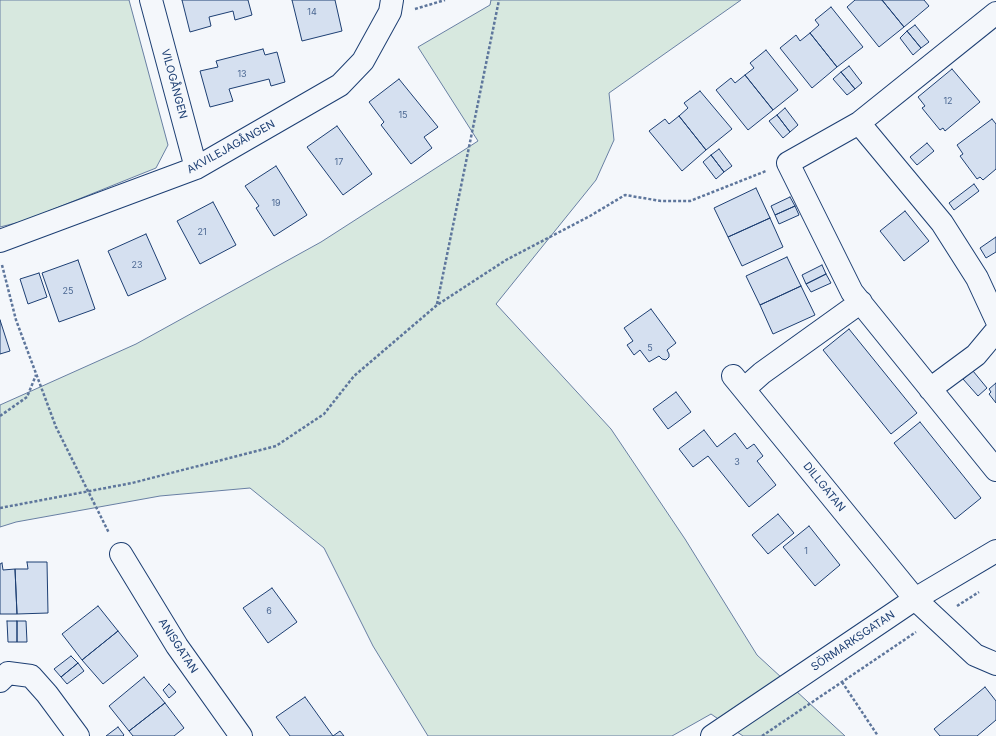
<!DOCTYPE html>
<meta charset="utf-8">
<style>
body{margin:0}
canvas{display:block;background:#f4f7fb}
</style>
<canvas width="996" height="736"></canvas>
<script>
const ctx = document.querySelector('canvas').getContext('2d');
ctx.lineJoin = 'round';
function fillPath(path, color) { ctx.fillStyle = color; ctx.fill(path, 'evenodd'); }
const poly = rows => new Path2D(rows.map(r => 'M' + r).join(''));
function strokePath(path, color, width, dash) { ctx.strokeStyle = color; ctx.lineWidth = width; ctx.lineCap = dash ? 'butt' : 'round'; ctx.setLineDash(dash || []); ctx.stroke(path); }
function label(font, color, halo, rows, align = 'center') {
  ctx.font = font + ' Inter,sans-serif'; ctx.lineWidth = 3; ctx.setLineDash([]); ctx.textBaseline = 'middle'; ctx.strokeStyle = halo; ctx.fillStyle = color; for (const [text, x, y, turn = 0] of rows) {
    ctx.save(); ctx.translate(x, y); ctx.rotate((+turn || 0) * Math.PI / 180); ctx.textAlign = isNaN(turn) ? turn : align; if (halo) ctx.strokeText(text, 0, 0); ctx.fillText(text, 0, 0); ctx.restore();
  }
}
const green = poly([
 [0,0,129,0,168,145,156,168,24,221,0,227,0,0],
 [491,0,741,0,609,93,614,140,596,180,496,304,611,429,685,539,757,655,845,736,743,736,711,714,672,736,428,736,373,646,324,548,250,488,160,496,16,522,0,527,0,405,136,344,321,242,478,141,418,47,490,5,491,0]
]);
fillPath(green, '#d7e8df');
strokePath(green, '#687fa3', 1);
const building = poly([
 [182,0,248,0,252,15,235,20,233,11,209,17,211,26,190,32,182,0],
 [292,0,335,0,342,31,302,41,292,0],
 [855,0,882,0,904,27,879,47,847,7,855,0],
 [882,0,924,0,929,6,904,27,882,0],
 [831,7,863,47,837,67,810,33,819,25,815,20,831,7],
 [915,25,929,42,921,48,907,31,915,25],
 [907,31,921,48,913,55,900,38,907,31],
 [810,33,837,67,812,88,780,48,796,35,800,41,810,33],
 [263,49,265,55,277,52,285,82,271,86,269,79,229,89,233,101,210,107,200,71,218,67,216,61,263,49],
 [766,50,798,90,773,110,745,75,754,68,750,63,766,50],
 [849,66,862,83,855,89,841,72,849,66],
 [952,69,980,102,945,131,943,128,940,130,922,108,925,106,918,97,952,69],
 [841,72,855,89,847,95,833,79,841,72],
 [745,75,773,110,748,130,716,90,731,78,735,83,745,75],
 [399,79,438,127,424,137,432,148,411,164,381,125,384,122,369,102,399,79],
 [700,91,732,129,706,150,679,116,688,108,684,103,700,91],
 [785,108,798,125,790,132,777,115,785,108],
 [777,115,790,132,783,138,769,121,777,115],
 [679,116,706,150,682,171,649,131,665,119,669,124,679,116],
 [992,119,996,124,996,169,983,180,980,177,977,179,960,156,963,154,957,145,992,119],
 [337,126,372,174,343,195,307,147,337,126],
 [927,143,934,151,917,165,910,157,927,143],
 [719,149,732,166,724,172,711,155,719,149],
 [711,155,724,172,716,179,703,162,711,155],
 [276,166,307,215,274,236,256,208,259,206,245,186,276,166],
 [974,184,979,191,954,210,949,203,974,184],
 [756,188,770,218,728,237,714,208,756,188],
 [790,197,795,206,775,215,771,206,790,197],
 [213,202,236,245,200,264,177,221,213,202],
 [795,206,799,215,779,224,775,215,795,206],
 [905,211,929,241,904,261,880,231,905,211],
 [770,218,783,247,742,266,728,237,770,218],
 [146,234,166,279,128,296,108,251,146,234],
 [996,237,996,252,986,258,980,248,996,237],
 [787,257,801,286,760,305,746,276,787,257],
 [78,260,95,309,59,322,42,273,78,260],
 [822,265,826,274,806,284,802,275,822,265],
 [39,273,47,297,28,304,20,279,39,273],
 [826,274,831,283,811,292,806,284,826,274],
 [801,286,815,315,773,334,760,305,801,286],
 [651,309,676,343,667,350,669,354,669,357,666,360,662,359,659,356,649,362,640,350,634,355,627,345,633,341,624,328,651,309],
 [0,320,10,351,0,354,0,320],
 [849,329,917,413,891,434,823,350,849,329],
 [973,371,987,388,978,396,963,379,973,371],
 [996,383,996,403,989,394,991,392,989,389,996,383],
 [676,392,691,412,668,429,653,409,676,392],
 [920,422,981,498,955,519,894,443,920,422],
 [704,430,717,447,735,433,747,449,754,444,763,456,757,461,776,485,749,507,708,456,693,467,679,449,704,430],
 [778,514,794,533,768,554,752,535,778,514],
 [809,526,840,565,815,586,783,547,809,526],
 [27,562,47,562,48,613,17,614,15,569,28,569,27,562],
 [2,563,3,570,15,569,17,614,0,614,0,564,2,563],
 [272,588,297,622,268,643,243,608,272,588],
 [98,606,118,631,82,660,62,634,98,606],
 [7,621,17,621,17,642,8,642,7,621],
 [17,621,26,621,27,642,17,642,17,621],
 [118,631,138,656,103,684,82,660,118,631],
 [71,656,78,663,61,677,54,669,71,656],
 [78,663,84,671,67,684,61,677,78,663],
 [144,677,165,703,129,731,109,706,144,677],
 [169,684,176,692,169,698,163,690,169,684],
 [985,687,996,701,996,720,977,736,940,736,934,729,985,687],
 [305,697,333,736,340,731,344,736,290,736,276,717,305,697],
 [165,703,184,728,174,736,133,736,129,731,165,703],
 [118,727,124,735,123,736,106,736,118,727]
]);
fillPath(building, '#d5e0f0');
strokePath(building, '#1d3f73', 1);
const minor = poly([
 [151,0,196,168],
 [996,13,859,123,788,163,852,292,996,470],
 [859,123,942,223,977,278,996,319],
 [0,241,196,168,340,85,363,61,390,12,392,0],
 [733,376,915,599,975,655,996,664],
 [744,389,762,373,861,302],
 [930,389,976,355,996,331],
 [121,554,177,646,241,736],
 [0,681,8,673,31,676,47,694,78,736],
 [712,736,915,599,996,551]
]);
strokePath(minor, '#1d3f73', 24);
strokePath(poly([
 [415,9,445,0],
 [2,265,16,320,56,427,109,533],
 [437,304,499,0],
 [0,416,27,397,36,375],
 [0,508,132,483,276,446,324,414,354,376,437,305,506,260,590,216,625,195,661,201,690,201,766,171],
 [957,606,979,592],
 [842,682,878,736],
 [762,736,916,632]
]), '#5e769c', 2.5, [3, 2]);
strokePath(minor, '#f4f7fb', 22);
label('9px', '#4b6792', null, [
 ["14",312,12],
 ["13",242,74],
 ["12",948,101],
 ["15",403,115],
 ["17",339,162],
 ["19",276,203],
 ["21",202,232],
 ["23",137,265],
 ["25",68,291],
 ["5",650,348],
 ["3",737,462],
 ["1",806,551],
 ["6",269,611]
]);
label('11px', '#1d3f73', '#f4f7fb', [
 ["VILOGÅNGEN",174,84,75],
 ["AKVILEJAGÅNGEN",231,147,-29],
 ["DILLGATAN",824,487,51],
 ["SÖRMARKSGATAN",853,641,-34],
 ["ANISGATAN",178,646,57]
]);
</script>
